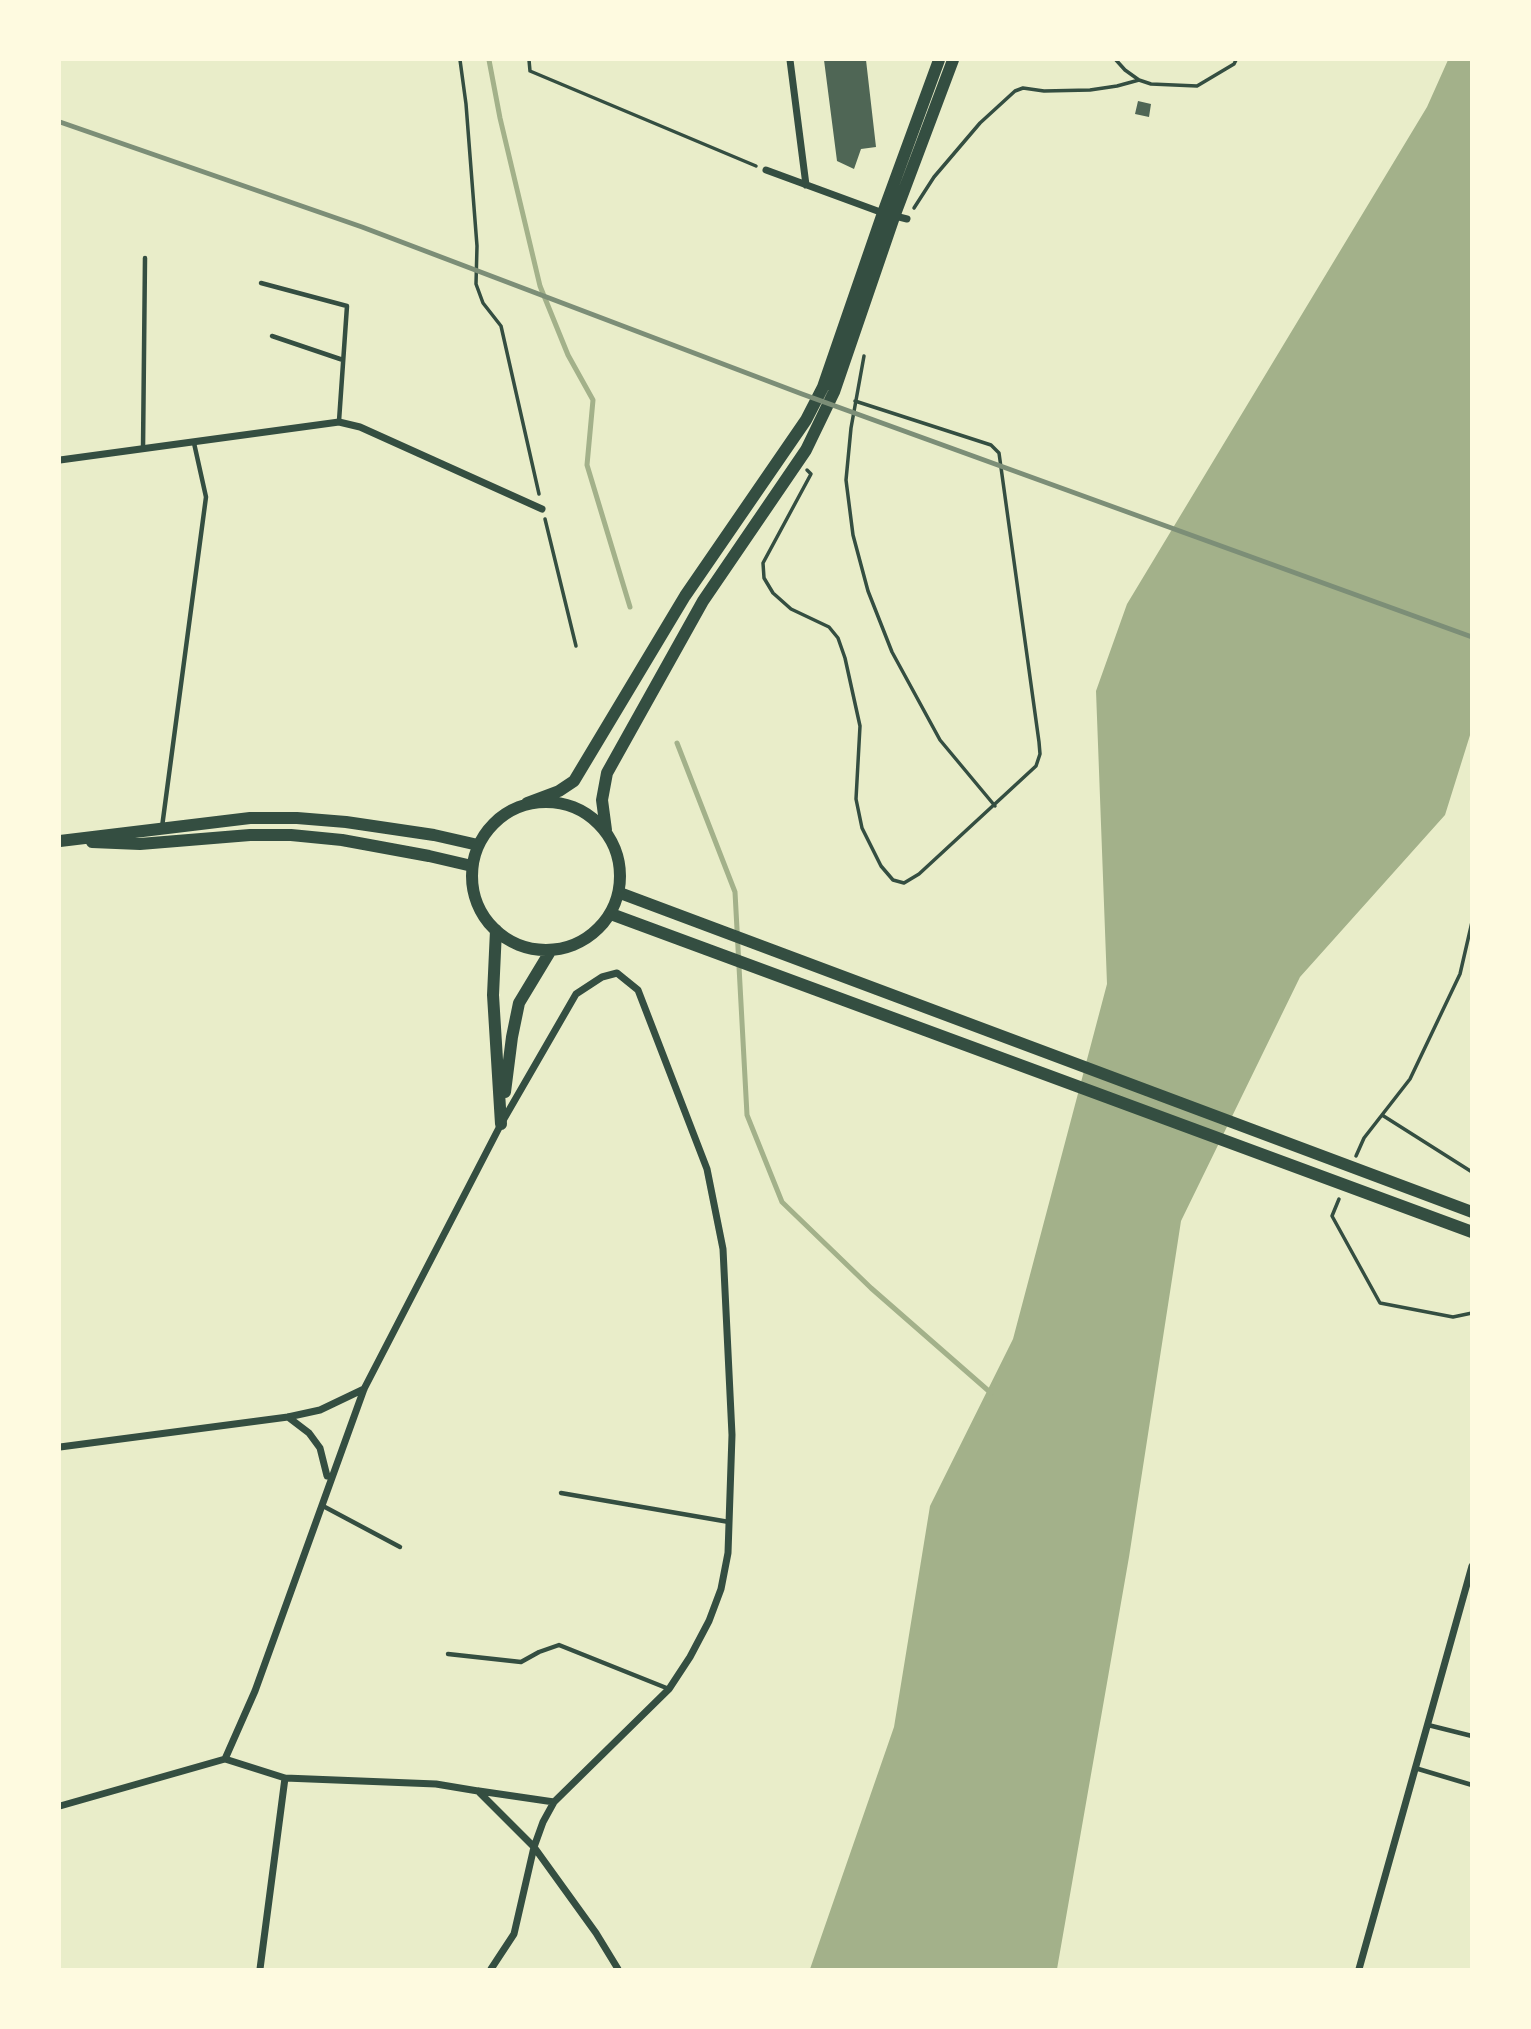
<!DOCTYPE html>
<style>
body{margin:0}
#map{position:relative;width:1531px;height:2029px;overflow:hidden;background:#e9edc9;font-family:"Sofia Sans Condensed",sans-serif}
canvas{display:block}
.frame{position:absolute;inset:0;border:61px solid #fefae0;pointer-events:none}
</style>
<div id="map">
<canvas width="1531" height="2029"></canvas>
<div class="frame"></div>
</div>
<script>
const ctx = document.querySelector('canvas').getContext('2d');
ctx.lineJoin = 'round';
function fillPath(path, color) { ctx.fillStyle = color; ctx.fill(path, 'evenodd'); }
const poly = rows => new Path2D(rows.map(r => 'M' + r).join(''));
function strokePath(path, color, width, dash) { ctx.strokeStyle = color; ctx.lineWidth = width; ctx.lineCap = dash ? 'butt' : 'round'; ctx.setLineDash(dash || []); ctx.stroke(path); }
fillPath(poly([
 [1448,60,1471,60,1471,732,1445,815,1300,977,1181,1221,1129,1557,1057,1969,810,1969,894,1727,930,1506,1013,1339,1107,984,1096,691,1127,604,1427,107]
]), '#a3b18a');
strokePath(poly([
 [489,60,500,118,540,286,568,355,593,400,587,465,630,607],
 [677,743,735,892,747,1115,782,1202,871,1288,991,1393]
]), '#a3b18a', 5);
fillPath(poly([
 [824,60,866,60,876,147,861,149,854,169,837,161],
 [1138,101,1151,104,1149,117,1135,114]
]), '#4f6655');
strokePath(poly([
 [460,60,466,104,477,246,476,284,483,303,501,326,539,494],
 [529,60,530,71,756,166],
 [1116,60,1125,70,1139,80,1151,84,1197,86,1234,64,1236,60],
 [914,208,934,177,980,123,1015,91,1023,88,1044,91,1090,90,1117,86,1139,80],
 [864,356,851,428,846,480,853,535,868,591,892,652,940,740,995,806],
 [807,470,811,474,763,563,764,578,773,593,791,609,829,627,838,638,845,658,860,726,856,799,862,828,881,866,893,880,904,883,919,874,1036,766,1040,754,1039,742,999,453,991,445,855,401],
 [545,519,576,646],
 [1382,1115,1472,1172],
 [1356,1156,1364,1138,1410,1079,1460,974,1472,922],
 [1339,1199,1332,1216,1380,1303,1453,1317,1472,1313]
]), '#344e41', 3.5);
strokePath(poly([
 [261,283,347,306,339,421],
 [272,336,343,360],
 [143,449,145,258],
 [162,827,206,497,194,443],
 [561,1493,729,1522],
 [323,1506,400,1547],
 [448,1654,521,1662,539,1652,559,1645,669,1689],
 [1428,1725,1472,1736],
 [1415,1768,1472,1785]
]), '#344e41', 4.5);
strokePath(poly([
 [790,60,806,185],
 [766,170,883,213,907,219],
 [60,460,339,422,360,427,542,509],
 [288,1417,309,1433,320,1448,327,1476],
 [60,1447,288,1417,320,1410,364,1389],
 [225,1759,255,1691,364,1389,501,1124,576,994,602,977,617,973,638,990,707,1169,723,1249,732,1435,728,1553,721,1589,709,1621,690,1657,669,1689,554,1802,543,1822,534,1847,596,1933,618,1969],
 [479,1791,554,1802],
 [60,1806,225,1759,285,1778,436,1784,478,1791,534,1847,514,1934,491,1969],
 [260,1969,285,1778],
 [1359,1969,1472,1566]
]), '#344e41', 7);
strokePath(poly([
 '472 876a74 74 0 1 1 148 0a74 74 0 1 1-148 0Z',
 [527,803,559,791,574,781,685,596,806,420,823,387,883,213,939,60],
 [606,830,602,800,607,773,703,601,806,450,834,392,894,217,953,60],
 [60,841,250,818,297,818,346,822,434,835,478,845],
 [92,842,140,844,250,835,291,835,342,840,429,856,472,866],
 [620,893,1472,1212],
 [611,914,1472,1232],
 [496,930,493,995,501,1124],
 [505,1092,512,1037,519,1003,551,950]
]), '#344e41', 12);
strokePath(poly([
 [60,122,362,227,802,394,1472,637]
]), '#7c8e77', 5);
</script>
